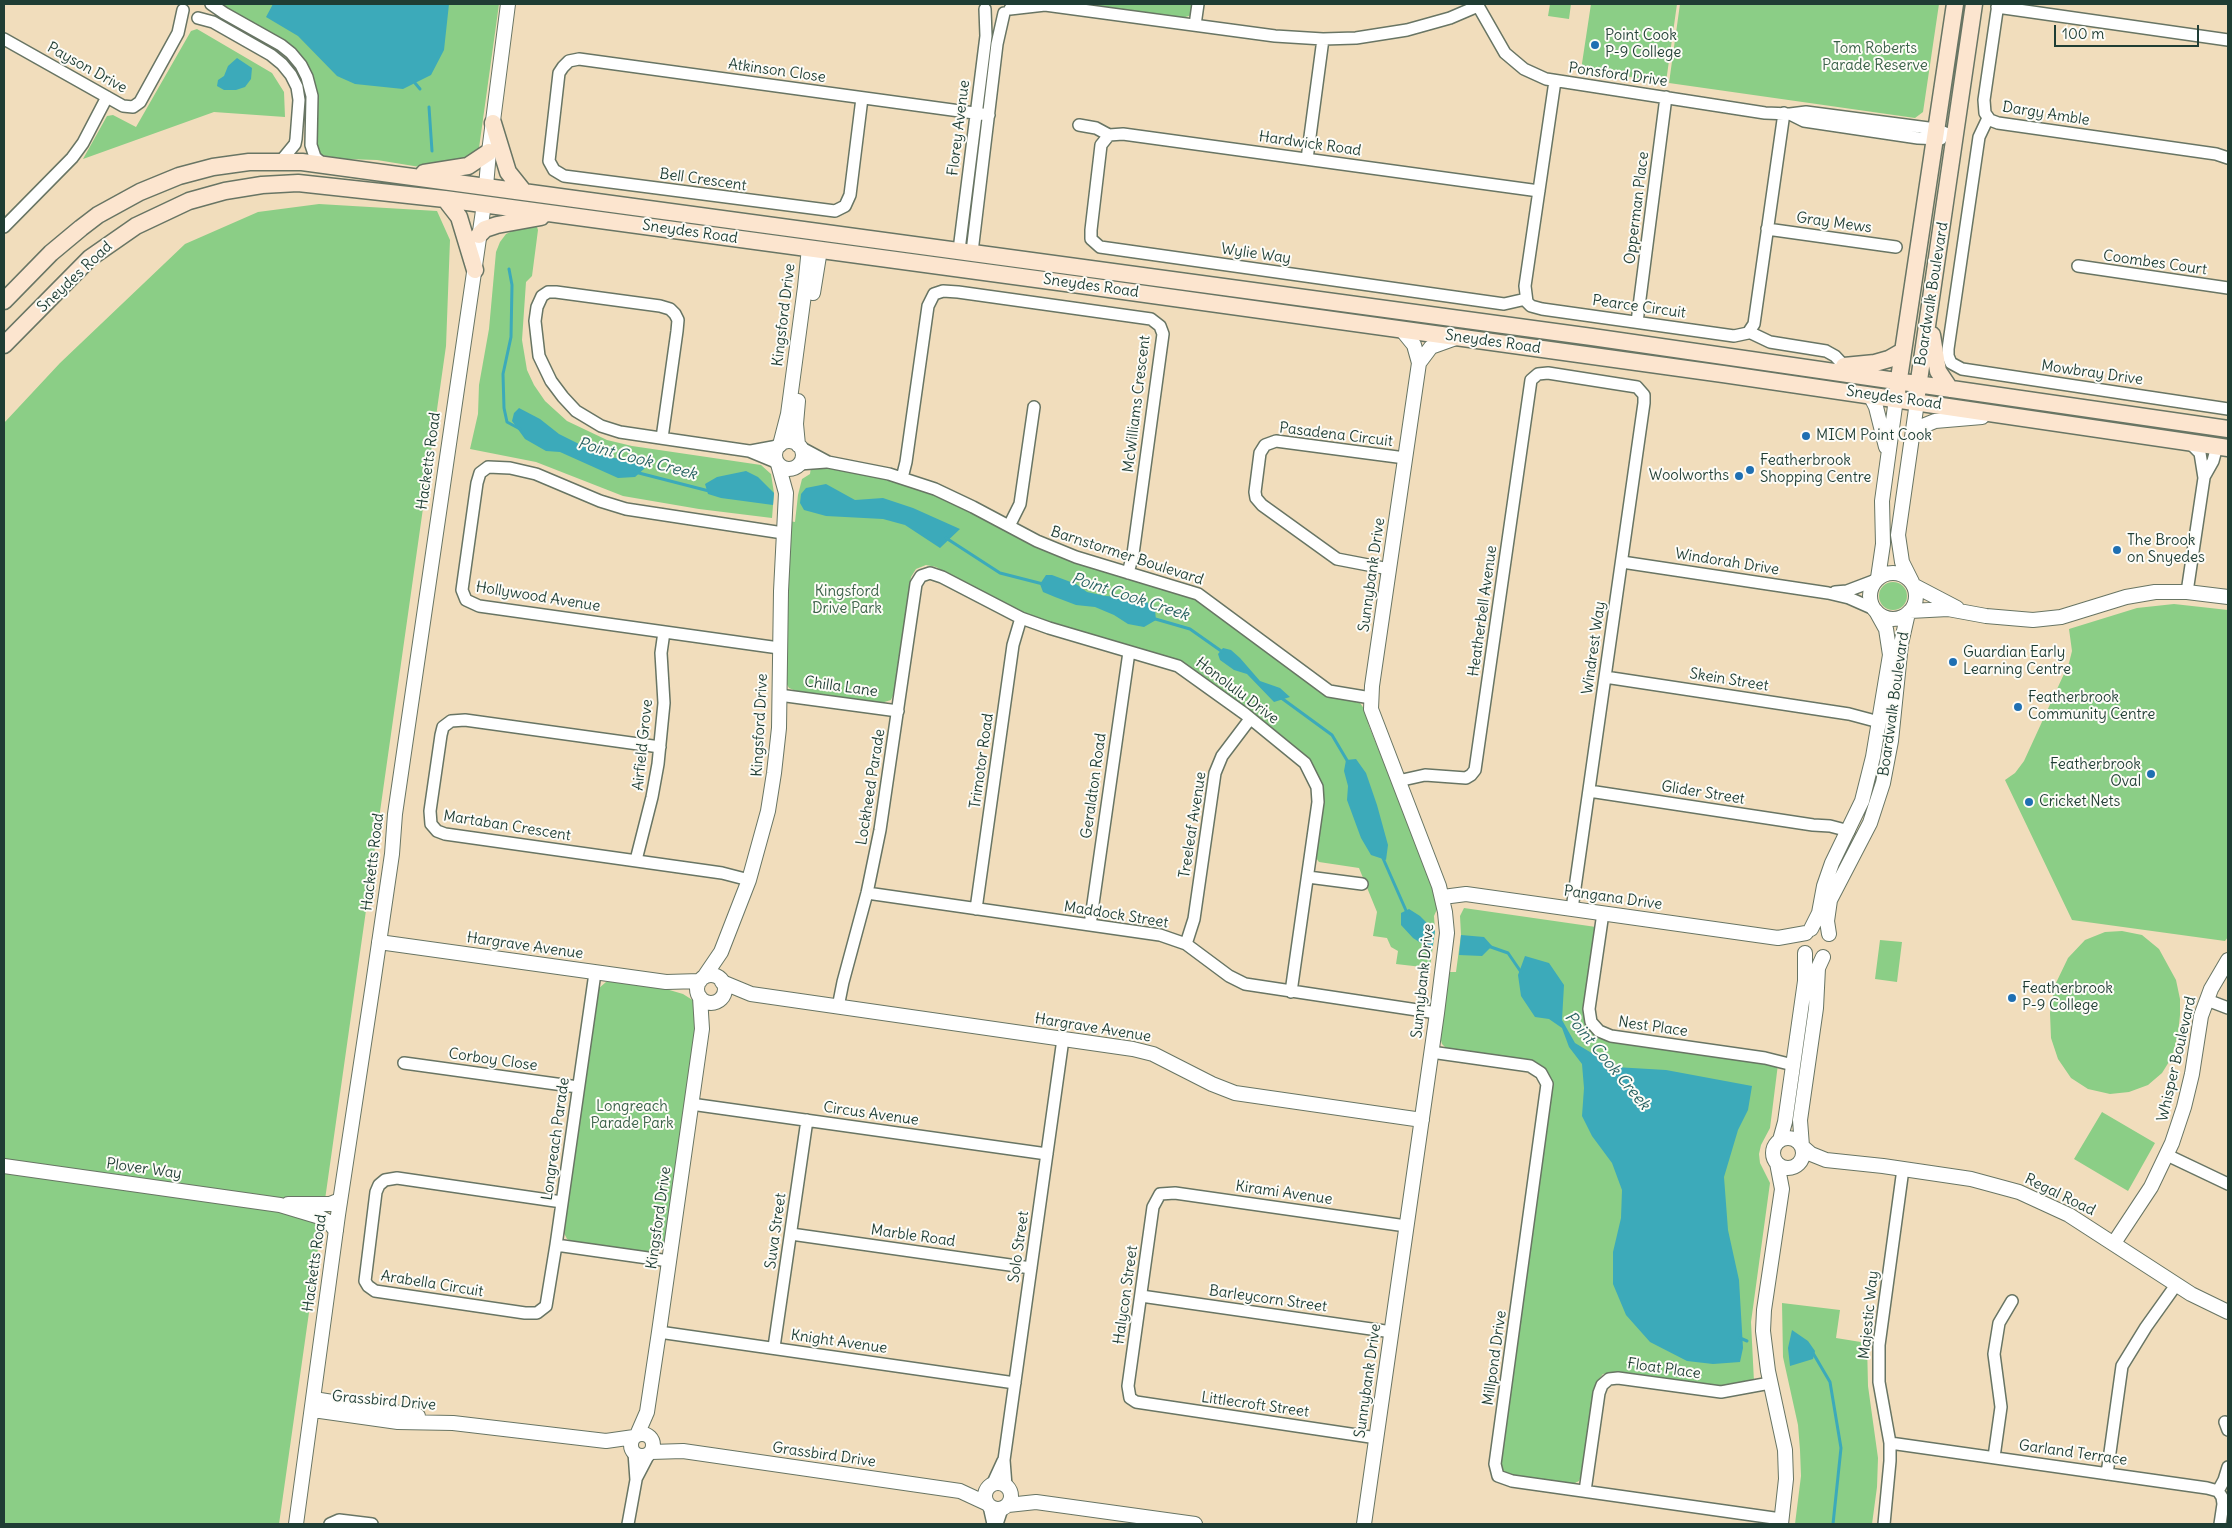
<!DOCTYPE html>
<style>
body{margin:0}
#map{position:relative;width:2232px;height:1528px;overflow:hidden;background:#f1ddbc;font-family:Delius,sans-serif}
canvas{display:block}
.frame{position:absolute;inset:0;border:5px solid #1f3d34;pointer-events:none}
.scale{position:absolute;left:2054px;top:25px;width:145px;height:22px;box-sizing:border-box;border:2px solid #1f3d34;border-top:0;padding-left:6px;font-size:15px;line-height:18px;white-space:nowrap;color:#1f3d34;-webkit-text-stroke:4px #fdfcf7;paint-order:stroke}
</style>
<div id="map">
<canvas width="2232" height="1528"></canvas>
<div class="frame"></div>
<div class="scale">100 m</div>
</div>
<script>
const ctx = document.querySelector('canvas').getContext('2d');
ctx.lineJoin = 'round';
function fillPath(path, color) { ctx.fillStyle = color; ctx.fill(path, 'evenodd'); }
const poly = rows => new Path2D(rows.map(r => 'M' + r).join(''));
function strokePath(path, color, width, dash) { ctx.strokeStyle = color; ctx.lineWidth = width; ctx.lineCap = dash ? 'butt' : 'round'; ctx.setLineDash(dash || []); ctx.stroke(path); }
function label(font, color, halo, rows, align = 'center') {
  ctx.font = font + ' Delius,sans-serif'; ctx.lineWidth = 4; ctx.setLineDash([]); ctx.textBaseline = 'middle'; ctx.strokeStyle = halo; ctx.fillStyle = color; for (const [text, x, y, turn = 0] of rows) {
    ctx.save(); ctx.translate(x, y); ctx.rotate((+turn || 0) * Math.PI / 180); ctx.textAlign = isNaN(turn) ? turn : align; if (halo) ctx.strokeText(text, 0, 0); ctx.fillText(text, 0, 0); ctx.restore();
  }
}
fillPath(poly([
 [216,4,499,4,479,148,473,158,426,168,377,160,345,159,320,155,317,153,305,66],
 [1072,4,1195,4,1192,15,1176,20],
 [1550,4,1571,4,1569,19,1548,16],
 [1591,4,1677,4,1666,82,1581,70],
 [1680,4,1939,4,1923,112,1915,118,1669,83],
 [197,29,272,73,284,92,285,117,214,112,83,159,107,116,113,115,136,127,191,31],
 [319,204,437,211,450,240,446,346,279,1524,4,1524,4,423,60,363,185,244,258,212],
 [537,227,538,230,532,276,526,282,522,340,527,370,534,385,545,401,567,421,607,440,632,446,761,465,771,474,774,493,772,518,699,509,623,496,536,462,470,449,478,414,479,385,489,329,496,252,500,242,506,234,519,228],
 [811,467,826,467,885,478,913,487,943,498,1028,543,1063,558,1193,597,1327,696,1360,703,1365,710,1369,726,1432,882,1438,907,1434,916,1435,931,1430,968,1427,971,1422,967,1396,964,1398,951,1391,947,1387,938,1373,936,1377,912,1359,868,1319,862,1316,858,1322,811,1322,787,1315,770,1306,756,1196,673,1038,619,988,596,936,567,926,565,916,569,911,577,895,691,891,700,881,703,796,691,789,688,785,681,789,521,795,522,798,495,802,479,810,474],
 '1879 596a14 14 0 1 1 28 0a14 14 0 1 1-28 0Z',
 [2174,604,2228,610,2228,937,2225,941,2072,920,2005,780,2015,773,2024,761,2069,663,2072,651,2069,629,2137,608],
 [1464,908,1596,927,1589,1029,1778,1064,1770,1128,1761,1145,1759,1154,1760,1163,1770,1183,1751,1322,1754,1382,1726,1387,1712,1387,1611,1373,1603,1374,1596,1383,1583,1472,1579,1481,1573,1484,1514,1476,1504,1472,1500,1466,1548,1075,1447,1049,1442,1044,1440,1037,1449,972,1456,972,1461,935,1460,916],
 [2122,931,2142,935,2159,949,2176,980,2180,999,2180,1015,2178,1034,2172,1057,2162,1073,2148,1085,2129,1092,2110,1094,2088,1089,2071,1078,2058,1059,2051,1038,2050,1013,2055,985,2068,958,2085,940,2105,932],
 [1880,940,1902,942,1897,982,1875,979],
 [612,981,666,989,683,994,694,1001,697,1014,664,1248,656,1253,574,1243,567,1239,563,1231,598,989,606,982],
 [2102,1112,2155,1143,2128,1191,2074,1159],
 [1782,1303,1840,1310,1836,1338,1867,1343,1868,1386,1878,1458,1877,1487,1872,1524,1795,1524,1801,1476,1800,1450,1798,1425,1783,1357]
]), '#8bce86');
fillPath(poly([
 [273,4,449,4,444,50,431,75,403,89,355,84,337,76,298,36,266,17],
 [237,58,252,68,251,79,245,87,236,90,224,90,217,86,218,80,224,76,228,66],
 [519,408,540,419,559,434,599,454,619,459,633,455,643,462,645,468,635,477,618,478,560,452,546,451,525,439,512,421,514,413],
 [746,471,758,477,774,493,773,505,721,498,708,494,705,484,717,477],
 [826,484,855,500,883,498,913,508,960,529,940,548,905,525,883,519,826,516,804,510,800,503,801,494,806,488],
 [1046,575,1052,575,1076,584,1087,592,1106,596,1144,599,1155,610,1156,620,1144,627,1128,624,1114,615,1095,607,1076,605,1055,597,1043,592,1040,584],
 [1223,648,1231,650,1240,658,1260,681,1280,688,1290,697,1274,702,1247,674,1234,670,1220,660,1218,654],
 [1356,759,1366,773,1377,805,1388,845,1386,860,1371,855,1361,838,1347,800,1348,786,1344,771,1346,760],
 [1409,909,1420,916,1435,931,1432,950,1413,938,1401,925,1401,913],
 [1461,935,1484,937,1492,946,1482,956,1459,955],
 [1525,956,1549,963,1564,985,1562,1020,1575,1043,1615,1067,1666,1070,1752,1086,1748,1110,1738,1130,1724,1177,1728,1230,1739,1280,1743,1348,1740,1362,1713,1364,1687,1361,1650,1342,1626,1315,1613,1284,1613,1252,1621,1218,1622,1190,1612,1163,1592,1136,1582,1116,1584,1088,1582,1064,1569,1047,1562,1028,1549,1019,1535,1017,1521,996,1518,975],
 [1792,1330,1808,1341,1815,1351,1813,1359,1790,1366,1788,1348]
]), '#3caaba');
strokePath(poly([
 [415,83,420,89],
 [429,107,432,151],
 [509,269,512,285,511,337,503,374,504,408,507,422,520,429],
 [635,472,709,491],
 [946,538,1000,573,1043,584],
 [1152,618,1190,629,1224,653],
 [1280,697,1332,735,1348,762],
 [1382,856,1408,915],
 [1488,946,1508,953,1521,972],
 [1740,1338,1747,1341],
 [1813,1353,1830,1382,1841,1448,1833,1524]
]), '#3caaba', 3);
const minor = poly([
 [211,4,224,13,281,45,291,53,301,65,307,77,312,96,311,145,315,157,324,165],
 [1477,4,1505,53,1524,69,1546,79,1765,113,1790,114,1806,112,1936,129,1955,137],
 [1998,4,1984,100,1985,113,1990,120,1998,123,2216,154,2228,158],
 [1997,7,2228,40],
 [1010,9,1045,5,1275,36,1323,39,1356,38,1407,30,1450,18,1478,6],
 [198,18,213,22,271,55,282,64,291,75,297,87,299,100,296,139,295,144,281,161],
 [1195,25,1198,4],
 [4,39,123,106,133,107,140,102,178,33,183,10],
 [1555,81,1525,286,1527,302,1531,306,1542,309,1734,336,1748,333,1754,324,1784,113],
 [862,98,850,195,845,206,835,211,564,176,554,170,549,161,559,73,563,67,569,61,579,59,967,112,989,115],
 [1790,114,1804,121,1918,138,1941,139],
 [1988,118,1979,137,1948,349,1948,356,1951,363,1962,369,2228,409],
 [1079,125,1096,128,1109,135,1123,134,1539,191],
 [1109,135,1101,145,1091,230,1091,239,1100,247,1504,304,1526,299],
 [1307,159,1323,39],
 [4,227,72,158,83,143,107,97],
 [1767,229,1896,247],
 [959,250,986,36,985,9],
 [972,252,997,44,1004,13],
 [2078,266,2228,288],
 [1637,322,1666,97],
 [1749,332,1770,342,1826,351,1835,356,1849,371],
 [662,438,677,331,678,320,675,314,670,309,660,306,556,292,548,292,542,296,537,307,535,321,539,356,551,381,563,397,576,411,601,426,620,432,667,439,749,451,778,463],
 [800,447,828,462,889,474,935,489,973,507,1037,541,1076,557,1198,594,1329,691,1371,698],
 [751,451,778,446],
 [799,464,826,462],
 [2204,477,2213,461,2217,446],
 [902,478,906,462,928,306,934,294,943,291,958,292,1151,319,1160,326,1163,334,1133,554,1128,573],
 [1009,526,1020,504,1034,407],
 [1622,562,1828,593,1849,598,1874,609],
 [1389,569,1337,559,1262,505,1256,498,1255,492,1260,453,1265,445,1276,441,1405,458],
 [1835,592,1847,591,1876,580],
 [2187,592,2204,478,2200,453,2189,442],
 [779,648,479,606,466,600,462,590,477,483,480,473,488,467,510,468,536,474,600,501,626,509,783,533],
 [1605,677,1849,714,1879,722],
 [779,695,898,711],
 [660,747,465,720,451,721,443,727,441,735,430,811,431,824,437,831,445,834,722,873,749,880],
 [1398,781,1425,775,1466,778,1471,775,1475,770,1531,380,1538,374,1548,373,1637,387,1644,395,1644,403,1572,909],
 [1589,791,1813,825,1830,826,1849,831],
 [636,860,652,797,658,764,664,703,661,653,664,632],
 [1308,877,1362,884],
 [867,893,1160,935,1186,944,1229,976,1245,984,1437,1013],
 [976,909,1013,645,1021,618],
 [1603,913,1589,1009,1591,1022,1599,1031,1611,1036,1765,1058,1793,1065],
 [1090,925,1129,652],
 [1186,944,1194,919,1215,773,1222,756,1250,719],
 [2207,1000,2228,1008],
 [838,1007,843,982,867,893,880,830,916,584,921,576,930,573,942,577,1021,618,1049,628,1178,666,1245,714,1305,763,1317,787,1318,802,1291,992],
 [1431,1052,1530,1066,1541,1073,1547,1084,1495,1464,1498,1476,1512,1481,1781,1519],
 [404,1063,578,1087],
 [691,1104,1047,1154],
 [2167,1155,2228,1184],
 [562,1202,397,1178,385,1180,379,1185,376,1192,365,1281,368,1286,375,1291,525,1313,537,1313,546,1306,556,1245,595,973],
 [791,1234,1031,1268],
 [556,1245,669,1261],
 [1141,1296,1392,1332],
 [659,1332,1015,1383],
 [774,1347,807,1120],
 [2225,1422,2228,1430],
 [1377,1438,1136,1402,1130,1398,1128,1386,1153,1207,1160,1194,1175,1193,1406,1226],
 [1890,1443,2207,1488,2218,1491,2222,1497,2223,1504,2220,1524],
 [1994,1457,2001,1407,1994,1354,1999,1323,2012,1301],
 [2107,1474,2122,1366,2146,1327,2176,1285],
 [637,1477,649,1454],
 [992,1485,1003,1461],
 [1006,1486,1004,1460,1063,1039],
 [1585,1491,1599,1393,1602,1385,1609,1379,1618,1378,1721,1392,1770,1383],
 [2218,1491,2224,1480,2228,1467],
 [989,1506,993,1524],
 [330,1524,339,1520,372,1524],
 [628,1524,636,1480,634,1452],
 [997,1524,1002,1509],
 [1884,1524,1890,1461,1890,1443,1879,1382,1879,1345,1903,1169]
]);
const tertiary = poly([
 [486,186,489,152,508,4],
 [813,293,820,250],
 [1419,363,1431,347,1456,338],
 [1866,395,1871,397,1876,407,1886,447],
 [1913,430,1935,421,1982,417],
 '775 455a14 14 0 1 1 28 0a14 14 0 1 1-28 0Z',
 [780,445,788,414,805,287,809,248],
 [798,445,796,424,798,401],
 '1870 596a23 23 0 1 1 46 0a23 23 0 1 1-46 0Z',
 [1878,578,1883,544,1882,501,1896,399],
 [1912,582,1902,562,1898,535,1917,402],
 [1913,585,1957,608],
 [1910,611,1948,609,1986,616,2033,620,2061,617,2126,597,2155,592,2187,592,2228,597],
 [1443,897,1466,894,1778,938,1806,933],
 [1811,929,1819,913,1824,886,1832,863,1862,801,1873,757,1890,655,1886,629,1876,611],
 [1829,934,1827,921,1830,900,1870,823,1883,783,1891,741,1901,644,1908,613],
 [379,942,666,982,700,981],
 '697 989a14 14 0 1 1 28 0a14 14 0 1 1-28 0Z',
 [704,977,721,952,749,880,768,811,774,773,779,728,781,591,786,493,778,464],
 [722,982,751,994,1133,1049,1153,1054,1212,1084,1235,1093,1422,1120],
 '1773 1153a15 15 0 1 1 30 0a15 15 0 1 1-30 0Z',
 [1780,1140,1785,1122,1805,981,1805,953],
 [1802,1146,1800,1120,1816,1008,1818,968,1823,957],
 [1803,1147,1811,1154,1826,1160,1883,1166,1971,1179,2019,1192,2069,1215,2191,1294,2228,1312],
 [1777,1163,1782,1189,1764,1310,1763,1331,1768,1371,1785,1450,1786,1479,1781,1524],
 [4,1166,280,1205,320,1217,329,1222,336,1231],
 [288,1204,330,1204,340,1200],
 [2114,1243,2151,1187,2172,1143,2184,1107,2192,1074,2201,1016,2211,989,2228,960],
 [314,1399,418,1416],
 [313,1410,398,1422,453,1423,606,1441,634,1437],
 '631 1445a11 11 0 1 1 22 0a11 11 0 1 1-22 0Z',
 [637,1435,647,1412,659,1332,702,1029,700,997],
 [651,1452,683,1451,960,1491,988,1504],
 '985 1496a13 13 0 1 1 26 0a13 13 0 1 1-26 0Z',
 [1008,1505,1036,1502,1195,1524],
 [296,1524,338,1215,373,984,392,854,395,814,484,204],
 [1364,1524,1437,1013,1447,933,1445,912,1439,886,1371,709,1372,686,1419,363,1414,345,1401,329]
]);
const secondary = poly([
 [493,123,508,172,524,192],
 [424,173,468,166,489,152],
 [445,199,459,217,475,270],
 [479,235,485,229,497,225,541,217],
 [4,301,51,253,81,228,98,215,140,192,179,176,213,167,249,162,302,162,1592,337,2228,429],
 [1932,335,1938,371,1950,389],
 [4,345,90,258,136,226,189,201,225,191,262,185,298,183,445,199,1073,284,1723,374,2228,448],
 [1844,366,1875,363,1889,359,1903,351],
 [1897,392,1955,4],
 [1917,394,1974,4]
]);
strokePath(minor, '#687564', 14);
strokePath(tertiary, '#687564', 16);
strokePath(secondary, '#687564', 19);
strokePath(minor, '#fff', 11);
strokePath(tertiary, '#fff', 14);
strokePath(secondary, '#fce5cf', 16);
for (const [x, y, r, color] of [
 [1595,45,5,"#1f6fb2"],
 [1806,436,5,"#1f6fb2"],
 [1750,470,5,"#1f6fb2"],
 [1739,476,5,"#1f6fb2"],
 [2117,550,5,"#1f6fb2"],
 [1953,662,5,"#1f6fb2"],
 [2018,707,5,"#1f6fb2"],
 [2151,774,5,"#1f6fb2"],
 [2029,802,5,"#1f6fb2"],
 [2012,998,5,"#1f6fb2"]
]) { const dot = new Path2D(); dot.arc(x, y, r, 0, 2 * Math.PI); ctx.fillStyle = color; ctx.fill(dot); strokePath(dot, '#fdfcf7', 2); }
label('15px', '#1f3d34', '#fdfcf7', [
 ["Point Cook",1605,36],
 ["P-9 College",1605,53],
 ["MICM Point Cook",1816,436],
 ["Featherbrook",1760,461],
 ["Shopping Centre",1760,478],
 ["Woolworths",1729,476,"right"],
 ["The Brook",2127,541],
 ["on Snyedes",2127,558],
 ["Guardian Early",1963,653],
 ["Learning Centre",1963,670],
 ["Featherbrook",2028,698],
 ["Community Centre",2028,715],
 ["Featherbrook",2141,765,"right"],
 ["Oval",2141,782,"right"],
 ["Cricket Nets",2039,802],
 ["Featherbrook",2022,989],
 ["P-9 College",2022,1006]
], 'left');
label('15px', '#3a6148', '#fdfcf7', [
 ["Tom Roberts",1875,49],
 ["Parade Reserve",1875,66],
 ["Kingsford",847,592],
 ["Drive Park",847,609],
 ["Longreach",632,1107],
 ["Parade Park",632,1124]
]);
label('15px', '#1f3d34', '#fdfcf7', [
 ["Payson Drive",87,68,29],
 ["Atkinson Close",777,71,8],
 ["Ponsford Drive",1618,75,8],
 ["Dargy Amble",2046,114,9],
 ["Florey Avenue",959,128,-83],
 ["Hardwick Road",1310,144,8],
 ["Bell Crescent",703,180,8],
 ["Opperman Place",1637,208,-83],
 ["Gray Mews",1834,223,8],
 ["Sneydes Road",690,232,8],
 ["Wylie Way",1256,254,8],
 ["Coombes Court",2155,263,8],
 ["Sneydes Road",75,277,-43],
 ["Sneydes Road",1091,286,8],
 ["Boardwalk Boulevard",1932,294,-81],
 ["Pearce Circuit",1639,307,8],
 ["Kingsford Drive",784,315,-83],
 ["Sneydes Road",1493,342,8],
 ["Mowbray Drive",2092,373,8],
 ["Sneydes Road",1894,398,8],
 ["McWilliams Crescent",1137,404,-83],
 ["Pasadena Circuit",1336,435,7],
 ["Hacketts Road",429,461,-82],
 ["Barnstormer Boulevard",1127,556,18],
 ["Windorah Drive",1727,562,9],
 ["Sunnybank Drive",1372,575,-82],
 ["Hollywood Avenue",538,597,9],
 ["Heatherbell Avenue",1483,611,-82],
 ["Windrest Way",1594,648,-82],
 ["Skein Street",1729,680,9],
 ["Chilla Lane",841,687,8],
 ["Honolulu Drive",1237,691,37],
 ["Boardwalk Boulevard",1894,704,-82],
 ["Kingsford Drive",760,725,-87],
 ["Airfield Grove",643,745,-84],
 ["Trimotor Road",982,761,-82],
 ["Geraldton Road",1094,786,-82],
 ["Lockheed Parade",871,787,-81],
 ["Glider Street",1703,793,9],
 ["Treeleaf Avenue",1193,825,-81],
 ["Martaban Crescent",507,826,9],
 ["Hacketts Road",373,862,-83],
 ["Pangana Drive",1613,898,8],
 ["Maddock Street",1116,915,9],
 ["Hargrave Avenue",525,946,8],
 ["Sunnybank Drive",1423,981,-84],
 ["Nest Place",1653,1027,8],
 ["Hargrave Avenue",1093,1028,9],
 ["Whisper Boulevard",2177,1059,-77],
 ["Corboy Close",493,1060,8],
 ["Circus Avenue",871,1114,8],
 ["Longreach Parade",556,1139,-82],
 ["Plover Way",144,1169,8],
 ["Kirami Avenue",1284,1193,8],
 ["Regal Road",2060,1195,26],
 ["Kingsford Drive",659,1218,-82],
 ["Suva Street",776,1231,-82],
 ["Marble Road",913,1236,8],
 ["Solo Street",1019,1247,-82],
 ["Hacketts Road",315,1263,-82],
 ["Arabella Circuit",432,1284,9],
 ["Halycon Street",1126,1295,-82],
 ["Barleycorn Street",1268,1299,8],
 ["Majestic Way",1869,1315,-84],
 ["Knight Avenue",839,1342,8],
 ["Millpond Drive",1495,1358,-82],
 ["Float Place",1664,1369,8],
 ["Sunnybank Drive",1368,1381,-82],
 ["Grassbird Drive",384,1401,5],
 ["Littlecroft Street",1255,1405,8],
 ["Garland Terrace",2073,1453,8],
 ["Grassbird Drive",824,1455,8]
]);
label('italic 16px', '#296363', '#fdfcf7', [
 ["Point Cook Creek",637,459,15],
 ["Point Cook Creek",1130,597,18],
 ["Point Cook Creek",1607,1061,50]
]);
</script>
